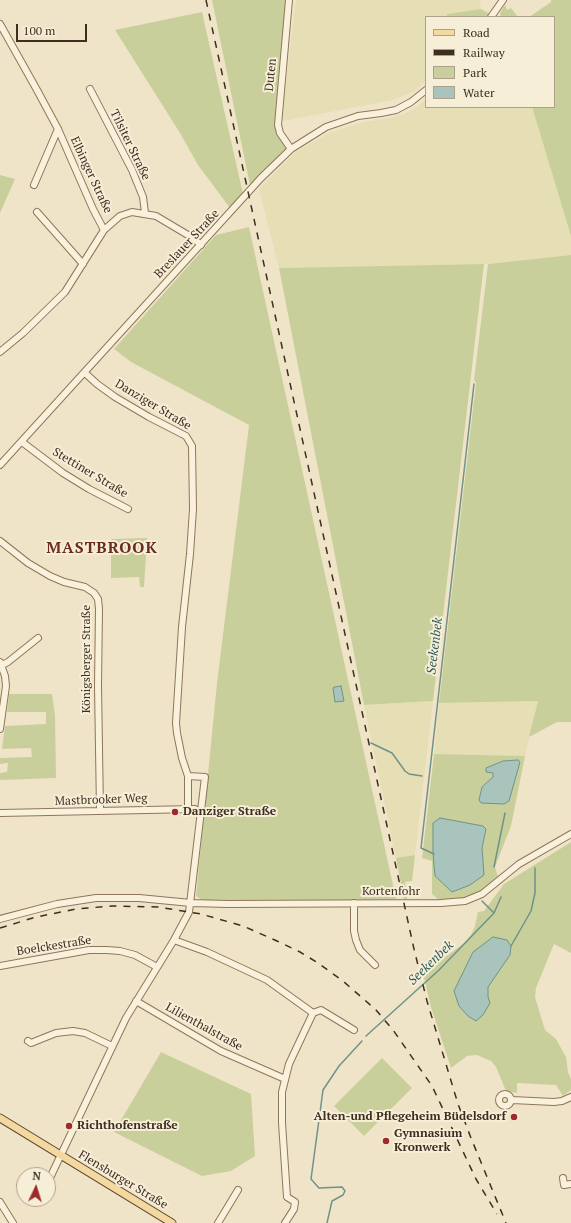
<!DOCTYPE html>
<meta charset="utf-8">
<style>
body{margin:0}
#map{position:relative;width:571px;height:1223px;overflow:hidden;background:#f0e4c8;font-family:"PT Serif",serif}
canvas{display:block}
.legend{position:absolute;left:425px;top:16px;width:130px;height:92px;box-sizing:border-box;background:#f7eed8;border:1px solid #ada18e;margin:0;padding:5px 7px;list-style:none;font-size:12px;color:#3d2e20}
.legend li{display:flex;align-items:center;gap:8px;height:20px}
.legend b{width:20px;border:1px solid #ada18e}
.north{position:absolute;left:16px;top:1167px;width:40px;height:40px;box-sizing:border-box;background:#f7eed8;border:1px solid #ada18e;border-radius:50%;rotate:4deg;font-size:11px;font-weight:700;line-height:16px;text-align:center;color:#3d2e20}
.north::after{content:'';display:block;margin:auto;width:14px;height:18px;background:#9e2a2b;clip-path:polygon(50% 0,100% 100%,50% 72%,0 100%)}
.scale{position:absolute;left:16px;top:24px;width:71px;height:18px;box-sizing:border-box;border:2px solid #3d2e20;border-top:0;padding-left:5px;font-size:12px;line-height:14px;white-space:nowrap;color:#3d2e20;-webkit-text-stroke:3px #f7eed8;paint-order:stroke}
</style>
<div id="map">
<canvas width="571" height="1223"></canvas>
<ul class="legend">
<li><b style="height:5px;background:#f3d9a0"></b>Road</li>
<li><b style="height:5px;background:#3d2e20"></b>Railway</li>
<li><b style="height:11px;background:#c9cf9b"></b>Park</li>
<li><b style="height:11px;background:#a9c4bc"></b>Water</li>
</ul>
<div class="north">N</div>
<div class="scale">100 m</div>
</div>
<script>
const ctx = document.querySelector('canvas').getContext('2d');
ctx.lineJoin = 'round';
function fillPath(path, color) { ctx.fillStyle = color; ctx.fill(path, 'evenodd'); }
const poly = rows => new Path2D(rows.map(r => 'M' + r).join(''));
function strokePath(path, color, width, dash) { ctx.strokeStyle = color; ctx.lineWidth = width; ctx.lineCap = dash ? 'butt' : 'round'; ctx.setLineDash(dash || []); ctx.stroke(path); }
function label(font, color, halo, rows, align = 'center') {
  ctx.font = font + ' "PT Serif",serif'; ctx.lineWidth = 4; ctx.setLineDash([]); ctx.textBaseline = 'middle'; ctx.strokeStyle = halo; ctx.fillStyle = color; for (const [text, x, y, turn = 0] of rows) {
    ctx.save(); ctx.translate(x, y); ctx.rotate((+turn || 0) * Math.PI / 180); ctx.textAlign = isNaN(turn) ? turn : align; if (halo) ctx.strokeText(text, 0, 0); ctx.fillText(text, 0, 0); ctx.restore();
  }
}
fillPath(poly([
 [296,0,480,0,481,9,447,14,447,17,426,17,426,81,413,92,393,100,283,121,282,113],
 [426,99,426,107,532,107,571,236,571,255,484,264,279,268,259,189,282,165,296,152,313,142,329,133,363,122,390,118,404,114,416,108],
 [433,701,415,855,396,858,364,705],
 [538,701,525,756,434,754,439,703]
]), '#e6deb5');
fillPath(poly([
 [212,0,289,0,278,125,291,149,251,190],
 [551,0,571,0,571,236,532,107,554,107,554,17,529,17,551,2],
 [505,5,507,10,511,8,518,17,501,17,500,13],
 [481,9,490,14,487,17,447,17,447,14],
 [202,12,243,194,230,208,198,165,180,133,115,30],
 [0,175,15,179,0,213],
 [249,227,396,899,207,903,196,896,217,683,249,425,131,362,114,349,216,235],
 [571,255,571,722,557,722,529,737,538,701,439,703,476,383,474,380,488,264],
 [484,264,433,701,364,705,279,268],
 [147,538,144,587,140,587,139,577,111,578,111,539],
 [9,694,52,694,55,715,56,778,0,780,0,773,7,772,8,763,0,764,0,758,32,757,31,748,2,749,5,726,46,724,46,712,7,712],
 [434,754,525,756,511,826,495,867,498,877,481,893,465,899,440,901,432,894,432,861,422,858],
 [518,760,482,787,493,777,493,773,487,768,503,761],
 [433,823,486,829,482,848,435,876,433,853],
 [571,842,571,953,554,944,536,988,535,997,545,1030,556,1039,566,1057,568,1072,571,1079,571,1090,563,1096,556,1085,517,1083,517,1093,506,1091,496,1067,491,1061,477,1055,467,1056,451,1068,431,1007,423,973,463,944,471,935,475,926,478,912,484,911,504,884],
 [415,855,412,881,405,882,407,899,404,900,396,858],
 [161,1052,251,1094,255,1156,231,1171,202,1176,114,1132],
 [382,1058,412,1088,364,1136,334,1106]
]), '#c9cf9b');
const water = poly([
 [341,686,344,701,335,702,333,688,334,687,341,686],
 [518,760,520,762,509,801,504,804,481,803,479,800,482,787,493,777,493,773,486,772,486,768,503,761,518,760],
 [440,818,483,826,486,829,482,848,484,875,470,885,452,892,435,876,433,853,433,823,440,818],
 [493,937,507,940,511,946,510,955,488,987,488,997,490,1003,483,1015,476,1021,468,1016,459,1006,454,991,473,952,493,937]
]);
fillPath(water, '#a9c4bc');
strokePath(water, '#6f938a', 1);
strokePath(poly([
 [371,743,392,753,405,771,409,774,422,776],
 [434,854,421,848,474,384],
 [494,867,505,813],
 [494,913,501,897],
 [511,946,531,911,535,893,535,868],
 [366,1036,439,970,494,913,482,901],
 [327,1223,332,1201,343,1195,345,1191,342,1187,319,1188,311,1179,323,1090,339,1066,362,1041]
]), '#6f938a', 1.5);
const minor = poly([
 [289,0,278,125,280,133,291,149],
 [491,17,503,0],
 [0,24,37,90,58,129,93,209,104,230],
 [90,89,132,170,143,197,145,213],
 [34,185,58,129],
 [37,212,83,264],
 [0,352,23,333,65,292,104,230,120,216,132,212,156,216,193,238,201,245],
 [85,373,97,384,115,397,149,417,186,436,192,446,193,509,190,554,182,627,176,723,177,733,182,758,188,776],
 [22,442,63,473,89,489,128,509],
 [0,465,261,178,291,149,326,127,358,116,381,113,396,110,411,102,426,90],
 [0,541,28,563,50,576,64,582,85,587,94,593,98,599,99,609,98,686,100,811],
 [0,662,5,676,6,686,0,729],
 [2,665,8,662,38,638],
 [0,813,195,809,201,814],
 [354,903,354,931,356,940,360,950,375,965],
 [0,919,57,904,96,898,139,898,191,903,228,904,441,903,465,901,482,894,519,864,571,834],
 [174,940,207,952,267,980,313,1013],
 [0,966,89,950,107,950,120,951,135,955,157,967],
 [136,1001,221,1051,285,1079],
 [28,1041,31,1043,56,1033,73,1031,85,1033,112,1046],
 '499 1100a6 6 0 1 1 12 0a6 6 0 1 1-12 0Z',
 [512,1100,554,1102,562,1101,571,1097],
 [563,1178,564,1185,571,1184],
 [48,1182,126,1018,174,940,189,912,205,777,188,776,188,809],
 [0,1202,13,1223],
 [218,1223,238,1190],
 [285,1223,294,1209,295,1202,287,1197,282,1123,282,1092,289,1064,313,1013,321,1010,354,1030]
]);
const major = poly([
 [0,1118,172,1223]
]);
strokePath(minor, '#8d765c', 8);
strokePath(major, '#5b4430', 9);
strokePath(minor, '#faf1dc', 6);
strokePath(major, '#f3d9a0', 7);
strokePath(poly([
 [206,0,414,949,427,1001,458,1104,471,1138,506,1223],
 [0,928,36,917,76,909,112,906,158,907,201,914,243,926,277,941,300,952,318,963,343,981,376,1010,393,1030,432,1086,476,1179,497,1214]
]), '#3d2e20', 1.5, [7, 7]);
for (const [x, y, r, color] of [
 [175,812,4,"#9e2a2b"],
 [514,1117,4,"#9e2a2b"],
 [69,1126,4,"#9e2a2b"],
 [386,1141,4,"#9e2a2b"]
]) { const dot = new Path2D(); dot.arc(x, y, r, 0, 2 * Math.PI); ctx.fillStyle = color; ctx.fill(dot); strokePath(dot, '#f7eed8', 1.5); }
label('12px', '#3d2e20', '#f7eed8', [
 ["Duten",271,75,-84],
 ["Tilsiter Straße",130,145,64],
 ["Elbinger Straße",91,175,65],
 ["Breslauer Straße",187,244,-47],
 ["Danziger Straße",153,405,31],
 ["Stettiner Straße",90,473,31],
 ["Königsberger Straße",87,659,-90],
 ["Mastbrooker Weg",101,800,-2],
 ["Kortenfohr",391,892],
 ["Boelckestraße",54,946,-9],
 ["Lilienthalstraße",204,1027,29],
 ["Flensburger Straße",123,1180,31]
]);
label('bold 12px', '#3d2e20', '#f7eed8', [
 ["Danziger Straße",183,812],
 ["Alten-und Pflegeheim Büdelsdorf",506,1117,"right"],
 ["Richthofenstraße",77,1126],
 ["Gymnasium",394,1134],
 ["Kronwerk",394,1148]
], 'left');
label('italic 13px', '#2f5d5a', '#f7eed8', [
 ["Seekenbek",435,646,-83],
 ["Seekenbek",431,963,-44]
]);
ctx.letterSpacing = '1px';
label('bold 16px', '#6b2e1e', '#f7eed8', [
 ["MASTBROOK",102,548]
]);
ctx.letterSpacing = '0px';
</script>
